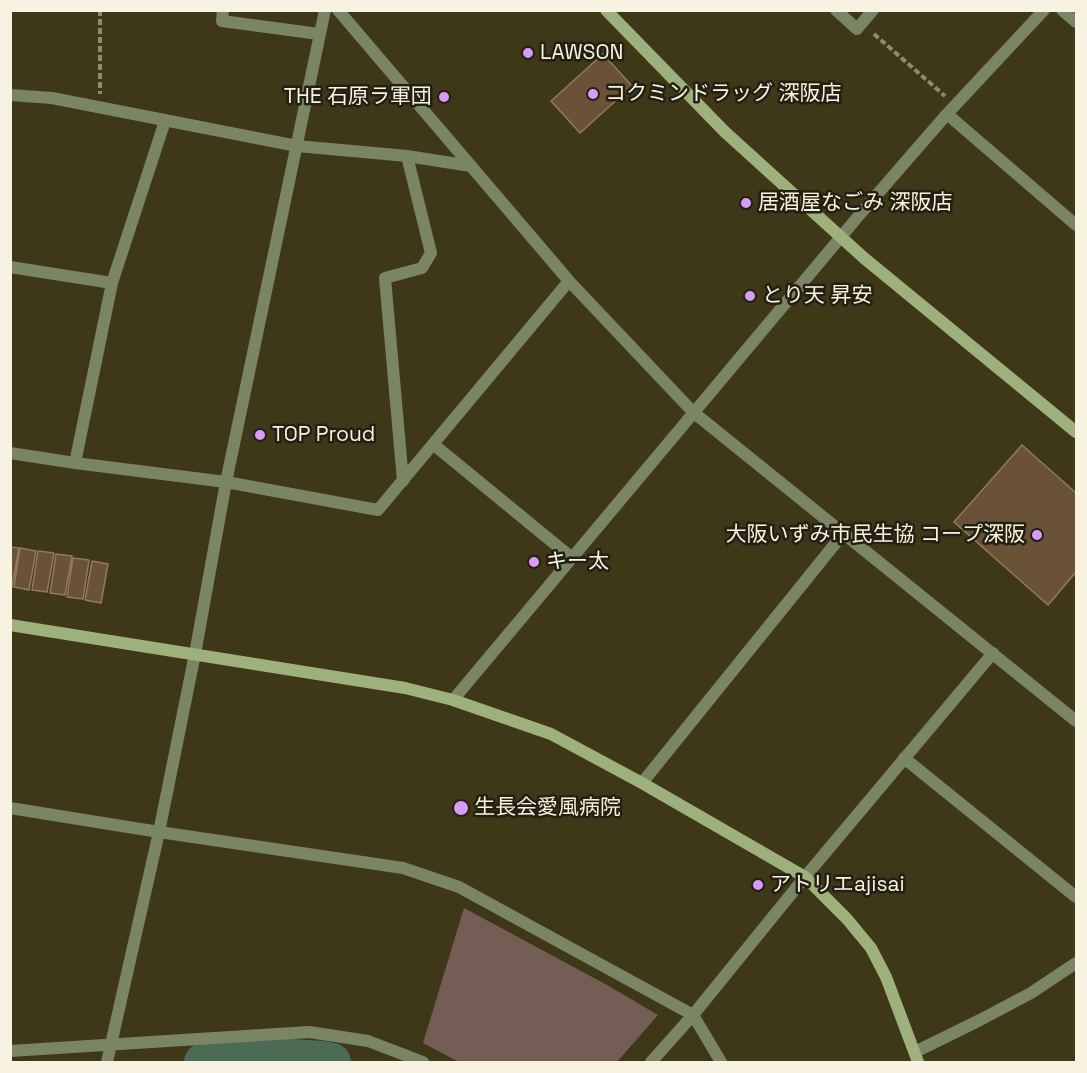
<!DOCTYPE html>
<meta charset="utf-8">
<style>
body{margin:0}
#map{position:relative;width:1087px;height:1073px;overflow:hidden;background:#3f3818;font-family:"Space Grotesk",sans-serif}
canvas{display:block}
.frame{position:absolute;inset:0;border:12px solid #f7f3e0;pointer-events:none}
</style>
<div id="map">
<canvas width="1087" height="1073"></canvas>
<div class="frame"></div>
</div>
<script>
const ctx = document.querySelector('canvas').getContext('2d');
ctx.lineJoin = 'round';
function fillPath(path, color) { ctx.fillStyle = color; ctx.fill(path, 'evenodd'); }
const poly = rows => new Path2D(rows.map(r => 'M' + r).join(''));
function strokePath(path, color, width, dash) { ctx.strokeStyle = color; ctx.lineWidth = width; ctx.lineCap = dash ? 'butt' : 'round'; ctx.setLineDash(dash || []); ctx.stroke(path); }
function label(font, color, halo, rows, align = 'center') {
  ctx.font = font + ' "Space Grotesk","Noto Sans JP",sans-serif'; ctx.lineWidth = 5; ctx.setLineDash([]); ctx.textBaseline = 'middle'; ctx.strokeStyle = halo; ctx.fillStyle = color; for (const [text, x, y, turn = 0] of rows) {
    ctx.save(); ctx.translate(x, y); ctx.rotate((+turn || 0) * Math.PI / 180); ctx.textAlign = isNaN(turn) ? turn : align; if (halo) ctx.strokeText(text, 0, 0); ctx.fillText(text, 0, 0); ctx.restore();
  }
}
fillPath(poly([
 [464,908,607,985,658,1015,617,1062,459,1062,423,1043]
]), '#745d55');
strokePath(poly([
 [203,1062,278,1057,322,1060,332,1062]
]), '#4b6b54', 38);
const building = poly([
 [603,54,632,86,580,133,551,101,603,54],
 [1022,445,1076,493,1076,572,1048,605,954,522,1022,445],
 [10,547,19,548,12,587,10,587,10,547],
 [20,548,36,551,29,590,14,587,20,548],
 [38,551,54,553,47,592,32,590,38,551],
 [56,554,72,556,65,595,50,593,56,554],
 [73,558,89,560,83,599,67,597,73,558],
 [92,561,108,564,101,603,85,600,92,561]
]);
fillPath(building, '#6a5238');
strokePath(building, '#937a5f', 1.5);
strokePath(poly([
 [100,10,100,94],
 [874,34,945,96]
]), '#8f8a6f', 4, [6, 3]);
strokePath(poly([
 [223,10,222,21,319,34],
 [338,10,569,281,693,412,1076,721],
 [836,10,857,29,873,10],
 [1062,10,1076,22],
 [10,95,52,98,297,146,407,156,471,166],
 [947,114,1076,225],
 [10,267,112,283],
 [433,444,572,558],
 [10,453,75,463,226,482,378,510,569,281],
 [75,463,112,283,165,121],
 [403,481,385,278,422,268,431,253,407,156],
 [453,700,861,213,947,114,1044,10],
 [904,758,1076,897],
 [642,783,843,534],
 [10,808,159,832,403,868,459,887,693,1015,721,1062],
 [10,1051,309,1032,368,1041,423,1062],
 [915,1052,980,1020,1031,993,1076,963],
 [107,1062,159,832,195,654,226,482,325,10],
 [651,1062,693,1015,805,877,993,653]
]), '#798565', 12);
strokePath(poly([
 [606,10,725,132,864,258,1076,432],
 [10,625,405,688,453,700,551,734,642,783,805,877,847,919,871,948,886,977,918,1062]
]), '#9eb17c', 12);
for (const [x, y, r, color] of [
 [528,53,6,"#d79bf9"],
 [593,94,6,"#d79bf9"],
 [444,97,6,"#d79bf9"],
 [746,203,6,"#d79bf9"],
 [750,296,6,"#d79bf9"],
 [260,435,6,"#d79bf9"],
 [1037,535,6,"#d79bf9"],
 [534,562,6,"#d79bf9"],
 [461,808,8,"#d79bf9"],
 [758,885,6,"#d79bf9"]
]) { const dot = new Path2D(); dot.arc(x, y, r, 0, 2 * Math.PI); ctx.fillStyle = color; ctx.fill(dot); strokePath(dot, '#231f12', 2); }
label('21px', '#f7f3e0', '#231f12', [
 ["LAWSON",540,53],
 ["コクミンドラッグ 深阪店",605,94],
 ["THE 石原ラ軍団",432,97,"right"],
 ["居酒屋なごみ 深阪店",758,203],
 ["とり天 昇安",762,296],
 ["TOP Proud",272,435],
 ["大阪いずみ市民生協 コープ深阪",1025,535,"right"],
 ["キー太",546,562],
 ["生長会愛風病院",474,808],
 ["アトリエajisai",770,885]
], 'left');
</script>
